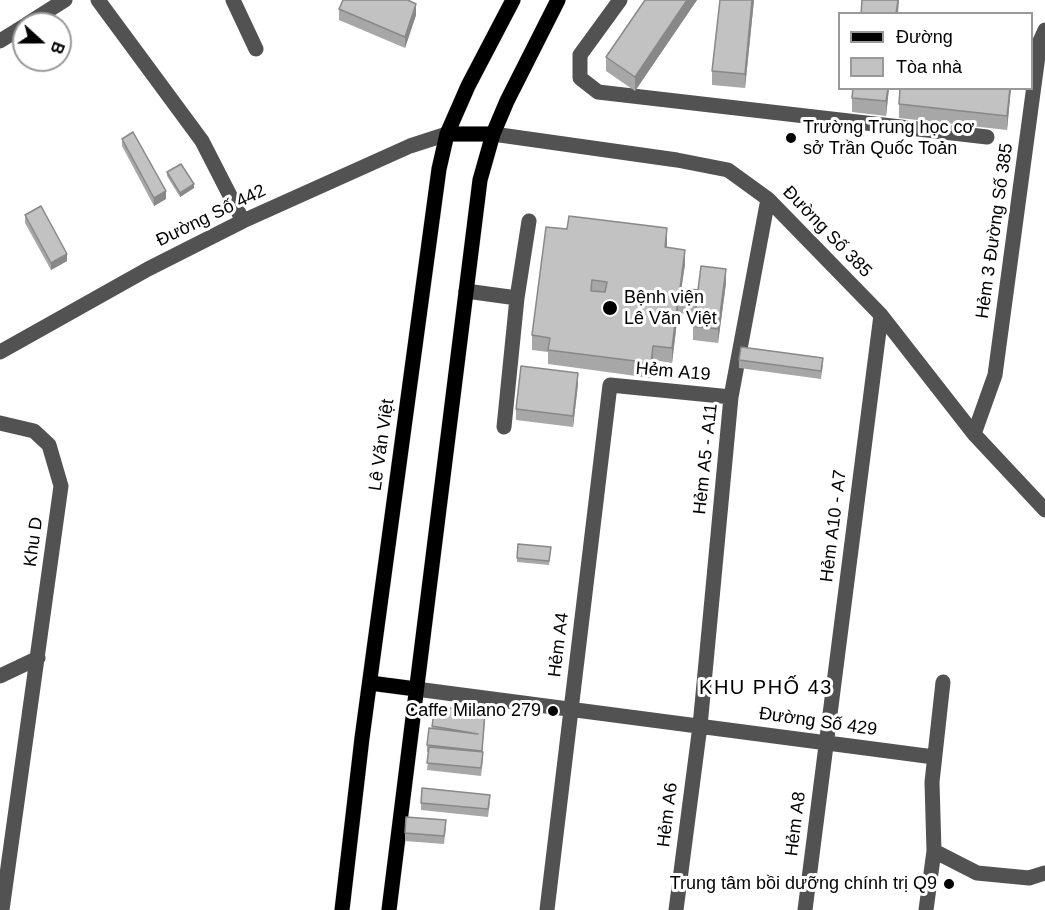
<!DOCTYPE html>
<meta charset="utf-8">
<style>
body{margin:0}
#map{position:relative;width:1045px;height:910px;overflow:hidden;background:#fff;font-family:Arial,sans-serif}
canvas{display:block}
.legend{position:absolute;left:838px;top:12px;width:195px;height:78px;box-sizing:border-box;background:#fff;border:2px solid #999;margin:0;padding:8px 10px;list-style:none;font-size:18px;color:#000}
.legend li{display:flex;align-items:center;gap:12px;height:30px}
.legend b{width:30px;border:2px solid #999}
.north{position:absolute;left:12px;top:12px;width:60px;height:60px;box-sizing:border-box;background:#fff;border:2px solid #999;border-radius:50%;rotate:111deg;font-size:16px;font-weight:700;line-height:24px;text-align:center;color:#000}
.north::after{content:'';display:block;margin:auto;width:21px;height:27px;background:#000;clip-path:polygon(50% 0,100% 100%,50% 72%,0 100%)}
</style>
<div id="map">
<canvas width="1045" height="910"></canvas>
<ul class="legend">
<li><b style="height:8px;background:#000"></b>Đường</li>
<li><b style="height:16px;background:#c2c2c2"></b>Tòa nhà</li>
</ul>
<div class="north">B</div>
</div>
<script>
const ctx = document.querySelector('canvas').getContext('2d');
ctx.lineJoin = 'round';
const poly = rows => new Path2D(rows.map(r => 'M' + r).join(''));
function strokePath(path, color, width, dash) { ctx.strokeStyle = color; ctx.lineWidth = width; ctx.lineCap = dash ? 'butt' : 'round'; ctx.setLineDash(dash || []); ctx.stroke(path); }
function fillPath(path, color) { ctx.fillStyle = color; ctx.fill(path, 'evenodd'); }
function label(font, color, halo, rows, align = 'center') {
  ctx.font = font + ' Arial,sans-serif'; ctx.lineWidth = 6; ctx.setLineDash([]); ctx.textBaseline = 'middle'; ctx.strokeStyle = halo; ctx.fillStyle = color; for (const [text, x, y, turn = 0] of rows) {
    ctx.save(); ctx.translate(x, y); ctx.rotate((+turn || 0) * Math.PI / 180); ctx.textAlign = isNaN(turn) ? turn : align; if (halo) ctx.strokeText(text, 0, 0); ctx.fillText(text, 0, 0); ctx.restore();
  }
}
const major = poly([
 [447,134,493,134],
 [370,683,416,689],
 [342,910,362,738,439,169,447,134,468,86,513,0],
 [389,910,480,180,493,134,507,101,558,0]
]);
strokePath(major, '#dbdbdb', 16);
strokePath(poly([
 [98,0,202,141,243,221],
 [233,0,256,49],
 [620,0,580,55,580,78,598,92,987,137],
 [27,24,65,0],
 [0,41,24,26],
 [493,134,677,160,728,170,768,199,881,315,974,434,1045,510],
 [466,291,517,298],
 [0,352,148,269,243,221,410,146,447,134],
 [0,423,34,431,49,445,61,486,2,910],
 [504,427,517,298,529,221],
 [974,434,995,375,1040,41,1045,30],
 [0,676,38,658],
 [943,682,932,782,934,851,977,873,1029,878,1045,873],
 [416,689,934,757],
 [547,910,610,385,731,397],
 [676,910,700,726,731,397,768,199],
 [805,910,881,315],
 [926,910,934,851]
]), '#525252', 15);
strokePath(major, '#000', 15);
fillPath(poly([
 [645,0,697,0,635,91,606,71,606,57],
 [754,0,745,88,712,85,712,71],
 [339,9,416,15,405,48,339,20],
 [889,88,886,116,852,112,852,98],
 [1011,88,1007,130,899,118,899,104],
 [122,139,166,199,154,206,122,146],
 [167,172,194,188,180,197,167,176],
 [25,215,67,261,51,270,25,223],
 [546,227,667,243,667,247,685,264,681,289,698,290,726,283,718,343,693,340,693,326,695,315,678,313,672,363,653,360,651,378,548,364,548,352,532,350,532,335],
 [739,360,823,365,821,379,739,368],
 [578,384,573,427,516,420,516,409],
 [551,547,549,565,517,562,517,558],
 [485,720,482,752,483,760,481,776,427,770,429,752,427,752,427,745,432,726],
 [490,802,488,817,421,810,421,803],
 [446,828,444,844,405,841,405,833]
]), '#a7a7a7');
fillPath(poly([
 [687,0,697,0,635,91,635,77],
 [752,0,754,0,745,88,745,74],
 [898,0,899,0,898,14,896,14],
 [416,4,416,15,405,48,405,37],
 [888,88,889,88,886,116,886,101],
 [1010,88,1011,88,1007,130,1007,116],
 [194,184,194,188,180,197,180,193],
 [166,191,166,199,154,206,154,198],
 [667,228,667,243,665,261,665,247],
 [685,250,685,264,680,299,680,288],
 [67,254,67,261,51,270,51,263],
 [726,269,726,283,718,343,718,329],
 [678,299,678,313,672,363,672,348],
 [653,346,653,360,651,378,651,363],
 [578,373,578,384,573,427,573,416]
]), '#888');
const building = poly([
 [343,0,408,0,416,4,405,37,339,9,343,0],
 [645,0,687,0,635,77,606,57,645,0],
 [720,0,752,0,745,74,712,71,720,0],
 [862,0,898,0,896,14,861,14,862,0],
 [853,88,888,88,886,101,852,98,853,88],
 [900,88,1010,88,1007,116,899,104,900,88],
 [133,132,166,191,154,198,122,139,133,132],
 [181,164,194,184,180,193,167,172,181,164],
 [41,206,67,254,51,263,25,215,41,206],
 [569,216,667,228,665,247,685,250,680,288,698,290,701,266,726,269,718,329,693,326,697,301,678,299,672,348,653,346,651,363,548,350,550,338,532,335,546,227,567,229,569,216],
 [592,280,607,282,605,292,591,291,592,280],
 [741,347,823,358,821,371,739,360,741,347],
 [521,366,578,373,573,416,516,409,521,366],
 [518,544,551,547,549,561,517,558,518,544],
 [435,706,485,713,482,751,427,745,429,728,478,734,432,726,435,706],
 [429,747,483,752,481,768,427,763,429,747],
 [422,788,490,795,488,809,421,803,422,788],
 [406,817,446,820,444,836,405,833,406,817]
]);
fillPath(building, '#c2c2c2');
strokePath(building, '#888', 1.5);
for (const [x, y, r, color] of [
 [791,138,6,"#000"],
 [610,308,8,"#000"],
 [553,711,6,"#000"],
 [949,884,6,"#000"]
]) { const dot = new Path2D(); dot.arc(x, y, r, 0, 2 * Math.PI); ctx.fillStyle = color; ctx.fill(dot); strokePath(dot, '#fff', 2); }
label('18px', '#000', '#fff', [
 ["Trường Trung học cơ",803,128],
 ["sở Trần Quốc Toản",803,149],
 ["Bệnh viện",624,298],
 ["Lê Văn Việt",624,319],
 ["Caffe Milano 279",541,711,"right"],
 ["Trung tâm bồi dưỡng chính trị Q9",937,884,"right"]
], 'left');
label('18px', '#000', '#fff', [
 ["Đường Số 442",211,216,-26],
 ["Hẻm 3 Đường Số 385",995,231,-82],
 ["Đường Số 385",827,232,46],
 ["Hẻm A19",673,372,5],
 ["Lê Văn Việt",382,445,-82],
 ["Hẻm A5 - A11",706,459,-84],
 ["Hẻm A10 - A7",834,526,-83],
 ["Khu D",34,542,-82],
 ["Hẻm A4",559,645,-83],
 ["Đường Số 429",818,722,8],
 ["Hẻm A6",668,815,-83],
 ["Hẻm A8",796,824,-83]
]);
ctx.letterSpacing = '1.5px';
label('20px', '#000', '#fff', [
 ["KHU PHỐ 43",766,688]
]);
ctx.letterSpacing = '0px';
</script>
